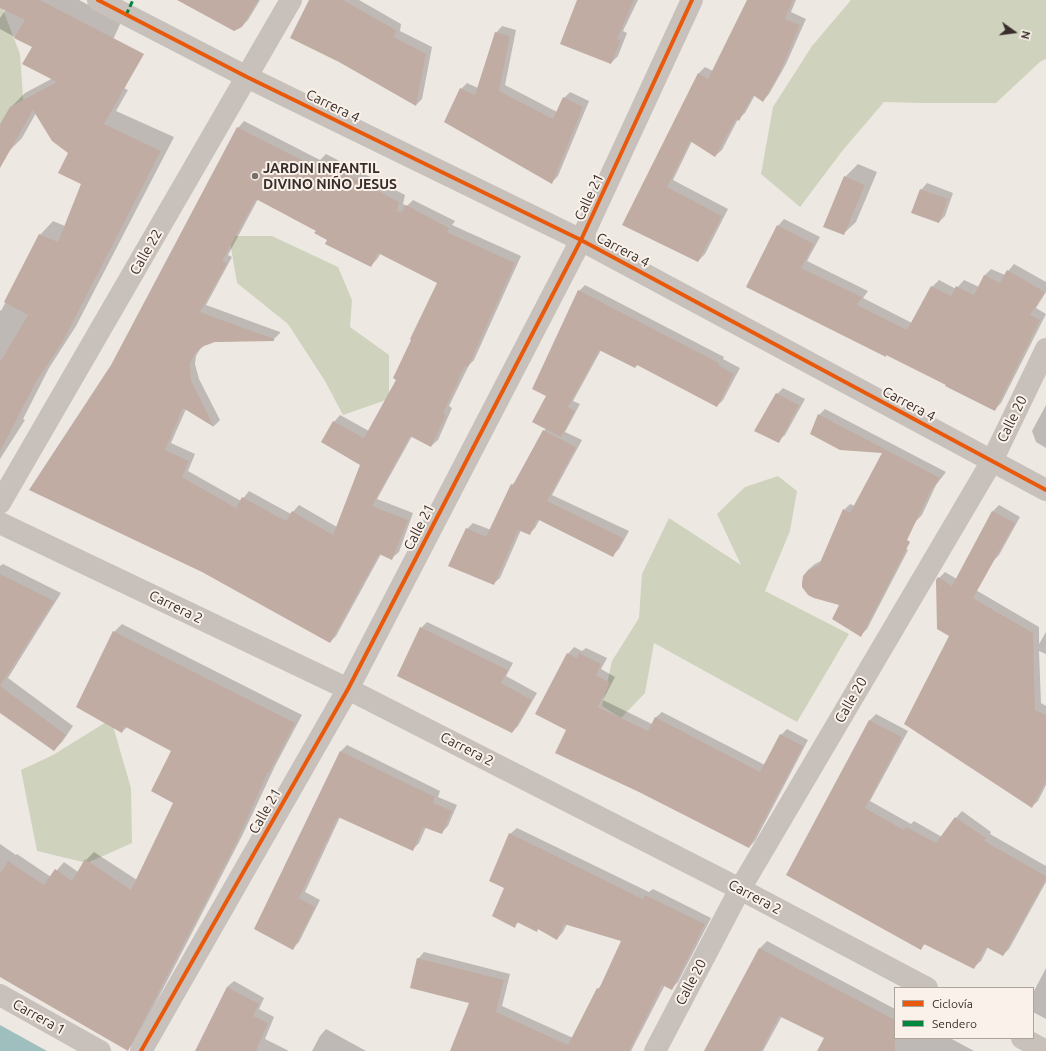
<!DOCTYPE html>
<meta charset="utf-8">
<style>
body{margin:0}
#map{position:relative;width:1046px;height:1051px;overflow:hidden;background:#eee8e2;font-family:Ubuntu,sans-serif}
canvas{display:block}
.legend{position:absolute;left:894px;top:987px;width:140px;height:52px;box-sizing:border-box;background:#faf2ea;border:1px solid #aca39d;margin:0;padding:5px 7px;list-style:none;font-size:12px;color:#382d29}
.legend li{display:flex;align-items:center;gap:8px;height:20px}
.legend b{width:20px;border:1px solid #aca39d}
.north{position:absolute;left:994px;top:12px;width:40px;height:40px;-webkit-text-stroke:3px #faf2ea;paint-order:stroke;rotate:104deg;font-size:11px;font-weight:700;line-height:16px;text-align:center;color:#382d29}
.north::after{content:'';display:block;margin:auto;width:14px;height:18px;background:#382d29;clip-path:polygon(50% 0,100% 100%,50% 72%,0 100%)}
</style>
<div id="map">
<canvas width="1046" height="1051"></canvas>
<ul class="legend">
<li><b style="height:5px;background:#e8590c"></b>Ciclovía</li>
<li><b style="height:5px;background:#00873e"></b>Sendero</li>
</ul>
<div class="north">N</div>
</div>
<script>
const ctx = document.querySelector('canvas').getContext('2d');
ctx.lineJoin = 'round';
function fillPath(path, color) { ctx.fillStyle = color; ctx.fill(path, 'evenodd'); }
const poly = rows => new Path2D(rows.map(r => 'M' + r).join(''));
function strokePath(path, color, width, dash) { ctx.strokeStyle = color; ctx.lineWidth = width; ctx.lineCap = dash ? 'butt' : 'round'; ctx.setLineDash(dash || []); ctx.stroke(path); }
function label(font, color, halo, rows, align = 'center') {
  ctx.font = font + ' Ubuntu,sans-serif'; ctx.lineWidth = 4; ctx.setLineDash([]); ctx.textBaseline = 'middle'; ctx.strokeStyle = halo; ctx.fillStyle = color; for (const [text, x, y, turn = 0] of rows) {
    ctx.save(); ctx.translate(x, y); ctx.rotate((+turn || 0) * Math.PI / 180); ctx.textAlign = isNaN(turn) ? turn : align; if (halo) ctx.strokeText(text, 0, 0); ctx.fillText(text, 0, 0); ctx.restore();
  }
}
fillPath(poly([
 [851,0,1046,0,1046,59,1041,61,996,103,920,103,884,102,843,150,800,207,761,174,773,107,812,46],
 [0,2,20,54,24,110,0,143],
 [229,236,272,236,338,267,352,300,350,327,389,355,389,399,343,415,325,381,288,324,237,283],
 [778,476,797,491,790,531,765,591,849,634,797,722,654,643,645,693,621,718,602,706,612,661,639,618,642,574,669,518,741,565,717,514,745,487],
 [111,719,131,788,132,843,87,863,37,851,21,770,53,755]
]), '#cfd3bd');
fillPath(poly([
 [0,1025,47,1051,0,1051]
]), '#9fbfbe');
fillPath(poly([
 [12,0,79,0,121,22,97,75,128,90,116,111,174,137,76,326,49,368,23,419,25,420,0,459,0,310,1,311,40,235,53,221,65,226,83,184,69,153,36,113,22,138,8,152,0,147,0,126,11,107,25,93,53,78,33,47,0,29,0,18],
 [180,0,260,0,248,20,242,26],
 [310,0,359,0,401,24,400,31,432,47,422,99,416,105,340,61],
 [578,0,638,0,623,31,627,33,618,56,611,63],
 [748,0,796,0,791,12,806,19,786,64,769,94,763,101,755,95,745,113,738,119,722,150,715,156,692,141,673,180,728,209,705,254,698,261,624,225,699,73,705,67,713,71],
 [502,26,516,30,505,85,557,112,564,98,570,92,589,101,558,176,552,182,461,89,467,83,478,88,496,33],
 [244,121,320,160,326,154,405,195,403,204,407,206,413,200,455,221,452,225,521,256,474,360,469,365,449,406,452,408,438,440,431,446,412,436,377,499,413,513,399,552,392,558,381,554,336,636,330,642,203,571,112,366,238,128],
 [258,199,317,231,328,240,371,266,377,259,381,253,439,283,398,380,369,431,340,415,334,422,361,464,337,527,299,505,291,514,249,491,241,501,188,471,195,454,171,443,186,409,214,426,220,420,199,379,195,364,196,356,202,346,209,342,273,340,280,333,280,332,206,305,232,257,228,255],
 [858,164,877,172,856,222,843,234,845,177],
 [927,183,953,193,945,216,939,222,921,190],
 [784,219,820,237,807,261,868,291,863,298,912,323,932,287,939,280,956,289,964,280,979,287,985,275,991,269,1005,275,1014,264,1046,282,1046,292,1036,308,1046,314,1001,403,994,410,887,354,885,356,747,287,778,226],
 [585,285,724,357,723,359,740,368,723,400,717,406,638,364,635,367,601,350,573,401,580,404,565,432,582,440,552,495,629,531,619,549,613,555,540,519,535,528,529,534,521,530,500,578,493,584,467,529,473,523,491,530,512,485,517,480,546,428,547,395,579,291],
 [783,388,805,399,785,435,778,441,777,394],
 [1046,405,1046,448,1036,442,1032,431],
 [825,409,946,472,936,485,922,515,916,521,870,528,908,550,867,629,861,635,841,604,808,570,815,564,821,561,844,510,850,504,855,506,883,452,819,415],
 [999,505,1020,517,999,555,993,561,972,550,993,511],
 [3,564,61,593,8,678,73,726,62,742,54,750,0,711,0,566],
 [945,572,1039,627,1039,644,1046,632,1046,654,1039,651,1041,703,1046,706,1046,785,1038,801,1031,807,951,635,939,578],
 [427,622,513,663,506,676,537,693,518,726,512,732,421,628],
 [122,624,302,715,275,766,242,836,136,1041,128,1049,0,976,0,844,16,855,17,854,51,877,64,862,78,872,86,860,94,852,137,880,174,803,173,751,127,727,122,732,114,632],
 [574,647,582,651,586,648,607,658,601,669,615,677,603,700,652,724,655,718,662,712,765,765,781,735,787,729,808,740,755,841,749,847,568,730,537,714,568,654],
 [876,714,908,731,870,801,911,824,914,821,942,837,956,818,962,811,991,832,990,834,1046,866,1046,882,1009,949,1003,955,988,947,981,961,974,967,926,943,920,949,788,874,870,720],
 [347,745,440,791,438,797,457,805,448,826,442,832,426,827,419,843,413,849,340,817,305,892,320,900,299,942,293,948,255,928,341,751],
 [517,828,649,892,653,889,711,918,678,982,672,988,665,985,631,1051,492,1051,470,1002,418,959,424,952,510,974,502,1006,573,1038,598,989,602,984,623,940,567,924,563,932,557,939,538,929,519,922,514,926,505,888,510,834],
 [767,941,895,1009,895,1038,950,1038,974,1051,833,1051,826,1037,782,1016,763,1051,706,1051,760,948],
 [1046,968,1046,1019,1033,1012,1033,993],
 [234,981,264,998,259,1009,274,1017,265,1039,289,1051,196,1051,227,987],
 [326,1029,366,1051,312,1051,320,1036]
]), '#0003');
fillPath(poly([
 [0,0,40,0,144,54,104,124,161,151,63,341,36,382,0,452,0,362,28,315,4,302,39,234,58,242,81,184,58,173,68,153,52,141,33,110,0,168,0,124,10,107,57,82,22,64,32,47,14,38,25,20,0,8],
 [177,0,258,0,242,27,234,31],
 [309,0,343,0,396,30,394,37,426,54,416,106,339,62,290,38],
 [577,0,634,0,617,39,621,40,611,64,560,44],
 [747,0,793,0,785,19,800,25,780,72,763,102,753,95,739,121,736,119,715,157,690,141,667,187,722,216,698,262,622,225,698,73,708,79],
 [495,32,510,36,499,91,553,119,563,97,583,107,552,184,444,122,460,88,475,95],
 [237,127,315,167,318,160,399,202,397,211,402,212,406,205,449,228,447,232,515,263,468,367,465,366,443,413,446,415,431,447,410,436,372,506,408,520,392,560,379,554,330,643,202,572,29,490,111,365],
 [256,199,316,231,314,233,327,240,325,244,371,267,378,253,437,283,410,339,411,340,393,378,396,380,364,438,333,421,321,442,360,465,333,535,292,511,286,521,242,497,236,508,182,477,189,461,165,450,183,408,214,427,191,381,190,363,196,352,204,346,215,342,274,341,274,339,200,312,227,263,222,261],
 [844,176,865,185,844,235,823,227],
 [920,189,948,199,939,223,911,213],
 [777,225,814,244,801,268,862,297,857,305,907,330,931,286,951,296,956,286,974,295,984,275,1000,283,1007,270,1045,292,1030,315,1040,320,995,411,945,386,946,385,886,355,886,357,746,287],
 [578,290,719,363,718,365,734,374,717,407,637,365,635,368,599,350,568,407,575,411,561,437,532,422,546,396,532,389],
 [776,393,799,405,779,443,754,431],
 [818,414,940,478,930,492,907,540,910,542,861,637,832,619,839,605,814,598,808,595,802,587,802,583,803,576,808,570,819,565,843,509,850,513,882,453,840,450,810,434],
 [543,430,576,447,547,501,623,538,613,557,537,519,530,535,518,530,494,585,448,566,466,528,486,537,511,484,513,485],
 [992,511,1015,523,973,598,1033,633,1035,710,1046,715,1046,781,1032,808,904,724,949,636,937,629,936,580,938,577,952,586],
 [0,574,54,601,0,686,66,735,54,751,0,713],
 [420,627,508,670,501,683,532,700,512,733,397,676],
 [113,631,295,723,269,773,268,772,235,845,128,1051,0,977,0,874,8,861,44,885,55,869,72,881,85,859,131,890,173,803,151,791,171,751,124,726,122,733,76,707],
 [567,653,577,658,579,653,601,664,596,675,610,683,598,707,648,731,655,717,760,772,780,734,803,746,749,848,639,792,555,753,566,730,535,714],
 [869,720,902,737,865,808,904,830,906,827,936,843,955,817,986,838,984,841,1046,876,1046,879,1003,956,986,947,974,969,924,944,921,950,786,875],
 [340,751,435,797,433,803,452,811,442,834,423,827,413,851,338,817,299,898,315,907,293,950,254,929],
 [509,833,643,899,645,895,705,924,672,990,662,985,629,1051,450,1051,469,1003,410,988,417,958,504,980,496,1012,568,1045,597,988,599,989,621,941,564,924,557,940,538,929,537,932,517,922,515,928,492,916,504,888,489,881],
 [759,948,895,1020,895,1051,817,1051,824,1038,779,1016,761,1051,704,1051],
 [227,987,259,1004,253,1016,268,1023,256,1051,195,1051]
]), '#c1aca4');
strokePath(poly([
 [98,0,247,77,581,240,1046,490],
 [0,503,291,0],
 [0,523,348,689,740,889,927,988],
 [0,995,100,1051],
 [1022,1038,1046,1051],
 [141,1051,348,689,581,240,692,0],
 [655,1051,740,889,992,461,1046,349]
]), '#c7c0bb', 22);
strokePath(poly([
 [126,15,133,0]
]), '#00873e', 3, [6, 3]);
strokePath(poly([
 [98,0,247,77,581,240,1046,490],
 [141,1051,348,689,581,240,692,0]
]), '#e8590c', 4);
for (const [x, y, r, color] of [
 [255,176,4,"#786e6a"]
]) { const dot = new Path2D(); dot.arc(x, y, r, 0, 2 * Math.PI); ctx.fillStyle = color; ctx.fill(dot); strokePath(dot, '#faf2ea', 1.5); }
label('14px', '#382d29', '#faf2ea', [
 ["Carrera 4",333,106,26],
 ["Calle 21",589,197,-65],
 ["Carrera 4",623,250,28],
 ["Calle 22",146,252,-60],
 ["Carrera 4",909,404,28],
 ["Calle 20",1012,419,-64],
 ["Calle 21",419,527,-63],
 ["Carrera 2",176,607,26],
 ["Calle 20",851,700,-60],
 ["Carrera 2",467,749,27],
 ["Calle 21",265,811,-60],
 ["Carrera 2",755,897,28],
 ["Calle 20",691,982,-62],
 ["Carrera 1",39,1017,29]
]);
label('bold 14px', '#382d29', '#faf2ea', [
 ["JARDIN INFANTIL",263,168],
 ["DIVINO NIÑO JESUS",263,184]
], 'left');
</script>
